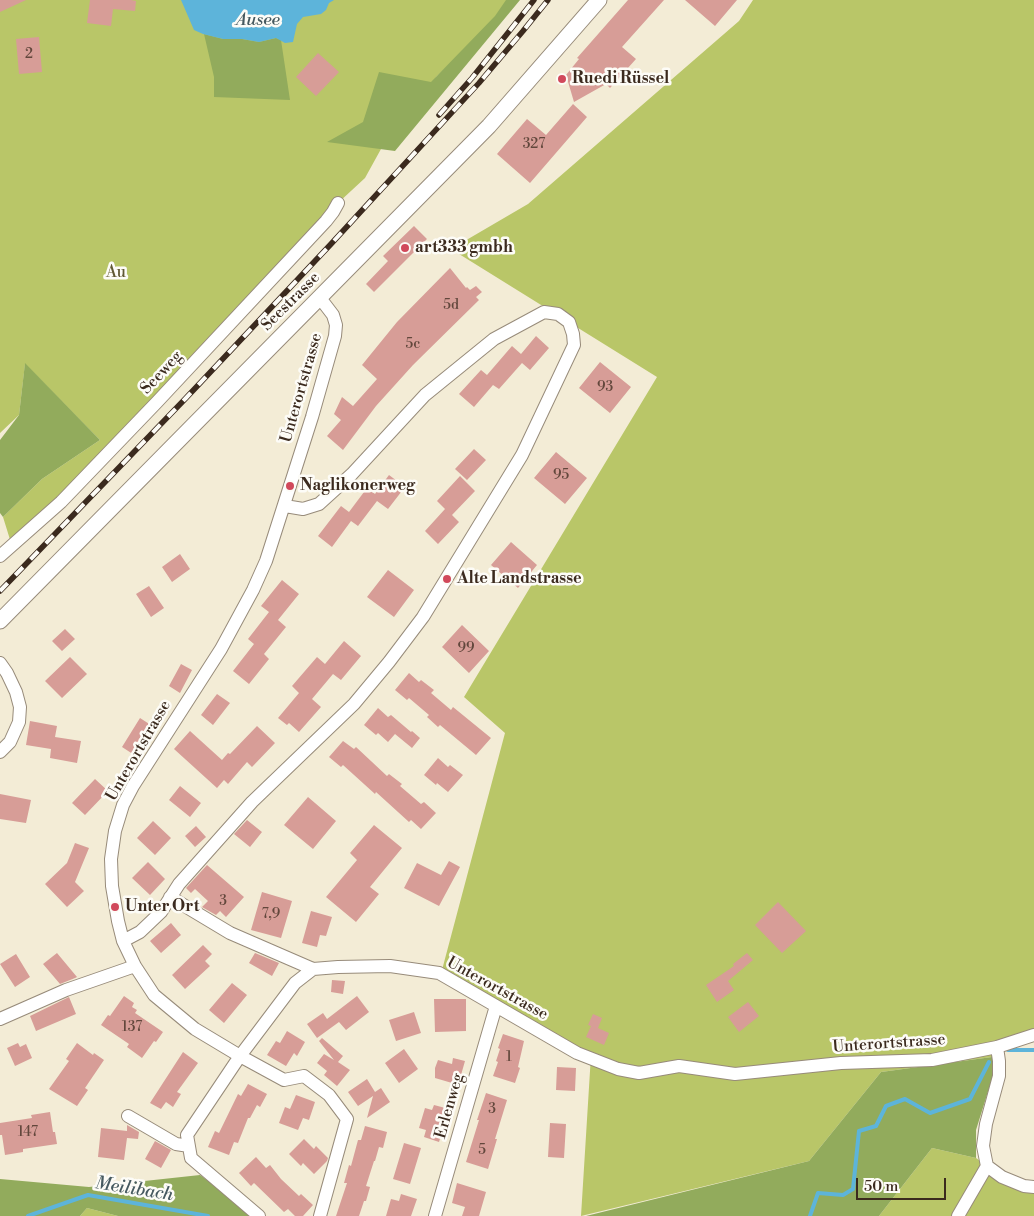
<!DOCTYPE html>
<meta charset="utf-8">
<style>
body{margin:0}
#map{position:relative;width:1034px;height:1216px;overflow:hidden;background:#f3ecd6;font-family:"Libre Bodoni",serif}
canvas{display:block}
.scale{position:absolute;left:856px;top:1178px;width:90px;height:22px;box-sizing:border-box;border:2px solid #3b2a1e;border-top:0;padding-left:6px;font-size:15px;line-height:18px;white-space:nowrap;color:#3b2a1e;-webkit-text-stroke:4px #fdfcf7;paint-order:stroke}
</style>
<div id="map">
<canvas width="1034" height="1216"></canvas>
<div class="scale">50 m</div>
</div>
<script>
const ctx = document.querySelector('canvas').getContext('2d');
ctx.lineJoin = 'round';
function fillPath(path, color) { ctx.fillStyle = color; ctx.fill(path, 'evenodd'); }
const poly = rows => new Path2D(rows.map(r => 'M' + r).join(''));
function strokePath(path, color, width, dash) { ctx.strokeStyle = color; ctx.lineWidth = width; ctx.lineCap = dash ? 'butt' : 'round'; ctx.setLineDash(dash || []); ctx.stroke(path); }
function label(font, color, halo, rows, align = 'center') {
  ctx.font = font + ' "Libre Bodoni",serif'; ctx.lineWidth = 5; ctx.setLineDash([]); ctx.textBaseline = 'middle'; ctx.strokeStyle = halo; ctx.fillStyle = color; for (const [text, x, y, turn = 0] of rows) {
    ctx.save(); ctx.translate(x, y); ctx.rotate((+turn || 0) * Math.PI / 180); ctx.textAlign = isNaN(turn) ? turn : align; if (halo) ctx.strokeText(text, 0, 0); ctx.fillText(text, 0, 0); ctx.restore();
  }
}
fillPath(poly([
 [0,0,508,0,493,25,437,76,381,149,365,178,338,203,12,546,3,517,42,479,100,440,25,364,19,415,0,433],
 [753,0,1034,0,1034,1028,992,1057,881,1072,809,1161,581,1216,591,1055,442,970,505,733,464,697,657,377,451,249,528,204,739,21],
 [932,1148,976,1158,987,1166,1034,1187,1034,1216,879,1216],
 [87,1208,118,1216,80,1216]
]), '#b9c668');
fillPath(poly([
 [506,0,520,0,395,151,327,142,363,122,379,72,431,82,495,16],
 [204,34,223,39,242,39,259,42,276,38,281,40,290,100,214,97,214,77],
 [25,363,100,440,42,479,3,517,0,513,0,440,19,415],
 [992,1057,996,1066,976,1130,976,1158,932,1148,879,1216,586,1216,809,1161,881,1072],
 [200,1175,256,1216,118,1216,87,1208,80,1216,0,1216,0,1179,89,1187]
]), '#92ab5c');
fillPath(poly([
 [181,0,334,0,329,3,326,10,321,14,303,17,297,24,293,42,285,43,276,38,259,42,242,39,223,39,203,34,194,30]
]), '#5db4da');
strokePath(poly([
 [1008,1050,1034,1050],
 [28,1216,88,1195,208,1216],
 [810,1216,818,1193,843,1195,853,1189,859,1131,876,1126,886,1106,905,1099,930,1113,970,1099,989,1062]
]), '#5db4da', 4);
fillPath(poly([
 [0,0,26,0,0,12],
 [90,0,131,0,136,1,135,11,113,9,111,26,87,23],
 [628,0,664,0,622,47,636,59,610,88,606,84,574,102,566,75,579,59,577,58],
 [685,0,737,0,715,26],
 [39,37,42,72,19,74,16,39],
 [318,53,339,72,316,96,296,77],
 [573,104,587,117,530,183,497,154,527,119,546,135],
 [414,226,427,239,374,292,366,284,388,261,383,256],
 [450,268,466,288,467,287,470,290,476,286,482,292,476,297,479,300,413,365,376,406,343,450,327,436,341,420,334,414,342,397,353,406,377,379,362,365,397,322],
 [536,336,549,348,530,370,522,363,499,389,493,385,474,407,459,394,481,370,487,375,512,346,521,354],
 [600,362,631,387,610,413,579,388],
 [474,449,486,460,467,480,455,469],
 [556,452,587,478,565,504,534,478],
 [389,475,405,487,388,509,377,501,358,526,351,521,332,547,318,536,341,506,349,512,367,488,375,494],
 [460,476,475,491,452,515,459,522,438,544,425,531,445,509,437,501],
 [511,542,537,565,518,588,491,565],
 [180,554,190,569,172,582,162,567],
 [388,570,414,590,394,617,367,597],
 [282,580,299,594,278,620,286,627,264,654,269,659,249,684,233,671,254,644,248,639,269,612,261,606],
 [149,586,164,608,151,617,136,594],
 [462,625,489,651,469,673,442,647],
 [65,629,75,639,62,651,52,641],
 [344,641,361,656,341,680,333,674,312,699,321,707,299,732,289,723,287,725,278,718,299,693,292,686,317,657,325,664],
 [70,657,87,674,62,698,45,681],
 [181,664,192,670,180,693,169,686],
 [409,673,419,682,421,680,434,690,431,693,451,710,453,707,491,738,476,755,440,725,438,727,427,717,429,715,409,698,407,700,395,690],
 [217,694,230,703,213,725,201,715],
 [378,708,388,717,391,715,411,732,412,731,420,738,412,748,395,734,388,742,378,733,376,735,364,725],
 [140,718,157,729,139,758,122,747],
 [30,721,57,726,55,737,81,741,77,763,50,758,51,749,26,745],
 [257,726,275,743,252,767,247,762,228,784,224,780,217,788,174,749,190,731,222,760,228,753,230,754],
 [343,741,354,749,356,747,387,776,389,774,402,784,400,786,421,804,424,802,436,813,421,829,411,820,409,822,376,792,375,794,343,765,341,767,329,757],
 [438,758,448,767,450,765,463,775,448,792,437,783,436,785,424,775],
 [95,779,108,791,85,815,72,803],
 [180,786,201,803,190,817,169,800],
 [0,794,31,800,26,823,0,819],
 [308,797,336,821,313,849,284,825],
 [247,820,262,832,250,847,234,834],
 [153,821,171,838,155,855,137,838],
 [374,825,402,848,370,887,379,894,356,922,326,897,357,860,350,853],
 [196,826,206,837,195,847,185,836],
 [75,843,89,848,75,882,84,891,67,907,45,884,67,863],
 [449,861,460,867,439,906,404,888,417,863,441,875],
 [148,862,165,879,150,895,132,878],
 [207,865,244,897,226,917,220,911,216,915,202,907,208,901,195,889,191,893,186,888],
 [262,892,292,901,281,938,251,930],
 [778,902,806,931,782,953,755,925],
 [311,911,332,917,326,936,320,935,317,947,302,943],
 [171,923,181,935,161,953,150,941],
 [203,945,212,954,205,961,210,966,185,989,172,975],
 [57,953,77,977,75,978,60,984,43,964],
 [255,953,279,963,272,976,249,963],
 [747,953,753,960,728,981,734,990,717,1002,706,985,734,966,733,964],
 [16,954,30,977,15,987,0,964],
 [332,980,345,981,343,994,331,992],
 [232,983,247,995,224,1023,209,1010],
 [124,996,134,1003,132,1007,137,1010,135,1013,163,1032,156,1042,154,1041,142,1058,127,1047,129,1044,101,1025,108,1015,110,1016],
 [357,996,369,1012,346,1030,339,1022,317,1038,307,1024,323,1013,327,1019],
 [69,997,76,1014,36,1031,30,1016],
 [434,999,466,999,466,1031,435,1032],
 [748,1002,759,1016,739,1032,728,1017],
 [414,1012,421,1033,396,1041,389,1020],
 [593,1014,602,1018,598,1028,609,1033,604,1045,586,1037,591,1026,588,1025],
 [287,1031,305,1042,297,1056,294,1053,286,1066,267,1055,276,1041,280,1043],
 [503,1034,524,1041,518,1067,520,1068,515,1083,493,1076,498,1062,496,1061,500,1049,498,1048],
 [322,1038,343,1056,338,1062,350,1070,337,1086,324,1075,327,1071,317,1063,324,1054,334,1060,319,1041],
 [18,1043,20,1047,26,1044,32,1058,15,1066,7,1048],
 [77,1043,93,1055,94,1053,104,1060,85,1088,88,1090,77,1106,49,1089,69,1061,66,1059],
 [404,1049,418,1069,399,1083,385,1063],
 [183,1052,198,1063,177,1092,181,1094,173,1107,166,1102,161,1109,150,1103],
 [453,1058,465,1061,461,1075,454,1073,452,1083,435,1078,435,1068,438,1060,452,1064],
 [557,1067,576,1068,575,1091,556,1090],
 [367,1079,375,1092,381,1088,390,1102,367,1118,373,1096,358,1106,348,1092],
 [248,1084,267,1094,260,1107,257,1105,250,1118,248,1118,238,1143,234,1142,229,1155,208,1147,215,1131,219,1133,238,1094,241,1096],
 [486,1093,507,1100,495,1139,497,1139,488,1169,466,1162,479,1120,477,1120],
 [296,1095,315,1102,309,1120,303,1118,298,1130,279,1123,285,1107,290,1109],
 [434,1105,449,1109,439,1142,424,1137,426,1130,419,1128,425,1108,432,1110],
 [50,1112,53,1132,55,1132,57,1144,23,1149,23,1152,5,1155,2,1135,0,1135,0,1123,32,1118,31,1115],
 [550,1123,566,1124,564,1158,548,1157],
 [127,1125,139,1132,138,1139,127,1138,124,1160,98,1157,101,1128,127,1131],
 [365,1126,387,1132,383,1148,379,1147,375,1161,374,1161,366,1186,370,1187,366,1201,364,1201,359,1216,336,1216,347,1183,344,1183,349,1165,351,1166,358,1140,361,1140],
 [304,1139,314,1149,316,1146,328,1158,327,1161,314,1174,303,1163,301,1166,289,1154],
 [155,1141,171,1150,161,1168,145,1159],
 [404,1143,421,1148,410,1184,393,1179],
 [256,1157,266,1168,270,1165,281,1179,299,1196,301,1194,313,1205,303,1216,295,1216,288,1209,284,1212,254,1183,251,1186,239,1173],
 [457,1183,486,1192,479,1216,462,1216,465,1207,452,1203],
 [401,1194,417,1199,411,1216,386,1216,391,1199,399,1201]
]), '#d79d97');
const minor = poly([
 [320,298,333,315,336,325,335,336,312,417,266,561,253,590,221,649,133,786,123,805,115,831,111,859,112,886,118,921,123,941,135,966,154,995,195,1029,240,1056,295,983,313,969,338,967,390,966,439,973,577,1053,618,1069,639,1073,679,1066,735,1074,841,1063,932,1060,997,1047,1034,1035],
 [0,556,61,502,157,402,326,221,333,212,338,203],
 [0,663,7,673,16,692,20,707,19,722,10,742,0,752],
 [170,897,230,933,313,969],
 [123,941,140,932,161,912,179,884,252,802,354,704,389,662,423,617,522,455,574,345,573,334,569,322,558,314,544,312,494,339,425,395,352,474,319,504,303,509,285,506],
 [0,1019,66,990,135,966],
 [997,1047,999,1061,999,1076,986,1124,983,1146,987,1166,1002,1177,1024,1186,1034,1187],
 [128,1116,176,1144,189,1146],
 [259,1216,191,1158,187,1135,240,1056,284,1080,304,1076,329,1095,347,1119,320,1216],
 [435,1216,496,1006],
 [958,1216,987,1166]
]);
const major = poly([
 [0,621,489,126,599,0]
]);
strokePath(minor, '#978b7a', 14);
strokePath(major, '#978b7a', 17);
strokePath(minor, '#fff', 12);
strokePath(major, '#fff', 15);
const rail = poly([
 [439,115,472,78,534,0],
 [0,591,186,398,331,244,479,83,523,31,548,0]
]);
strokePath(rail, '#3b2a1e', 5.5);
strokePath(rail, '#fdfcf7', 4, [11]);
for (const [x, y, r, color] of [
 [562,79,5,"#d1495b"],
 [405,248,5,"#d1495b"],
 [290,486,5,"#d1495b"],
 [447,579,5,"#d1495b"],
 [115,907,5,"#d1495b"]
]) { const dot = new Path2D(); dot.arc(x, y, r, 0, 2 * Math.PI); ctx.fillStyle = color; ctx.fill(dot); strokePath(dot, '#fdfcf7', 2); }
label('14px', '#62473c', null, [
 ["2",29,55],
 ["327",534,145],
 ["5d",451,306],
 ["5c",413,345],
 ["93",605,388],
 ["95",561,476],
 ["99",466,649],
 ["3",223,902],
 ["7,9",271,915],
 ["137",132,1028],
 ["1",509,1058],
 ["3",492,1110],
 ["147",28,1133],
 ["5",482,1151]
]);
label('bold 16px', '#3b2a1e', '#fdfcf7', [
 ["Ruedi Rüssel",572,79],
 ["art333 gmbh",415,248],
 ["Naglikonerweg",300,486],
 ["Alte Landstrasse",457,579],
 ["Unter Ort",125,907]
], 'left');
label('16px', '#615934', '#fdfcf7', [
 ["Au",116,273]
]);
label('16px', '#3b2a1e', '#fdfcf7', [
 ["Seestrasse",291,302,-45],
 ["Seeweg",162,373,-47],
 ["Unterortstrasse",302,388,-74],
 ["Unterortstrasse",139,751,-60],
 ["Unterortstrasse",497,989,29],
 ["Unterortstrasse",889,1044,-4],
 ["Erlenweg",450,1106,-74]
]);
label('italic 18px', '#475a60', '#fdfcf7', [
 ["Ausee",258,21],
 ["Meilibach",134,1190,9]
]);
</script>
